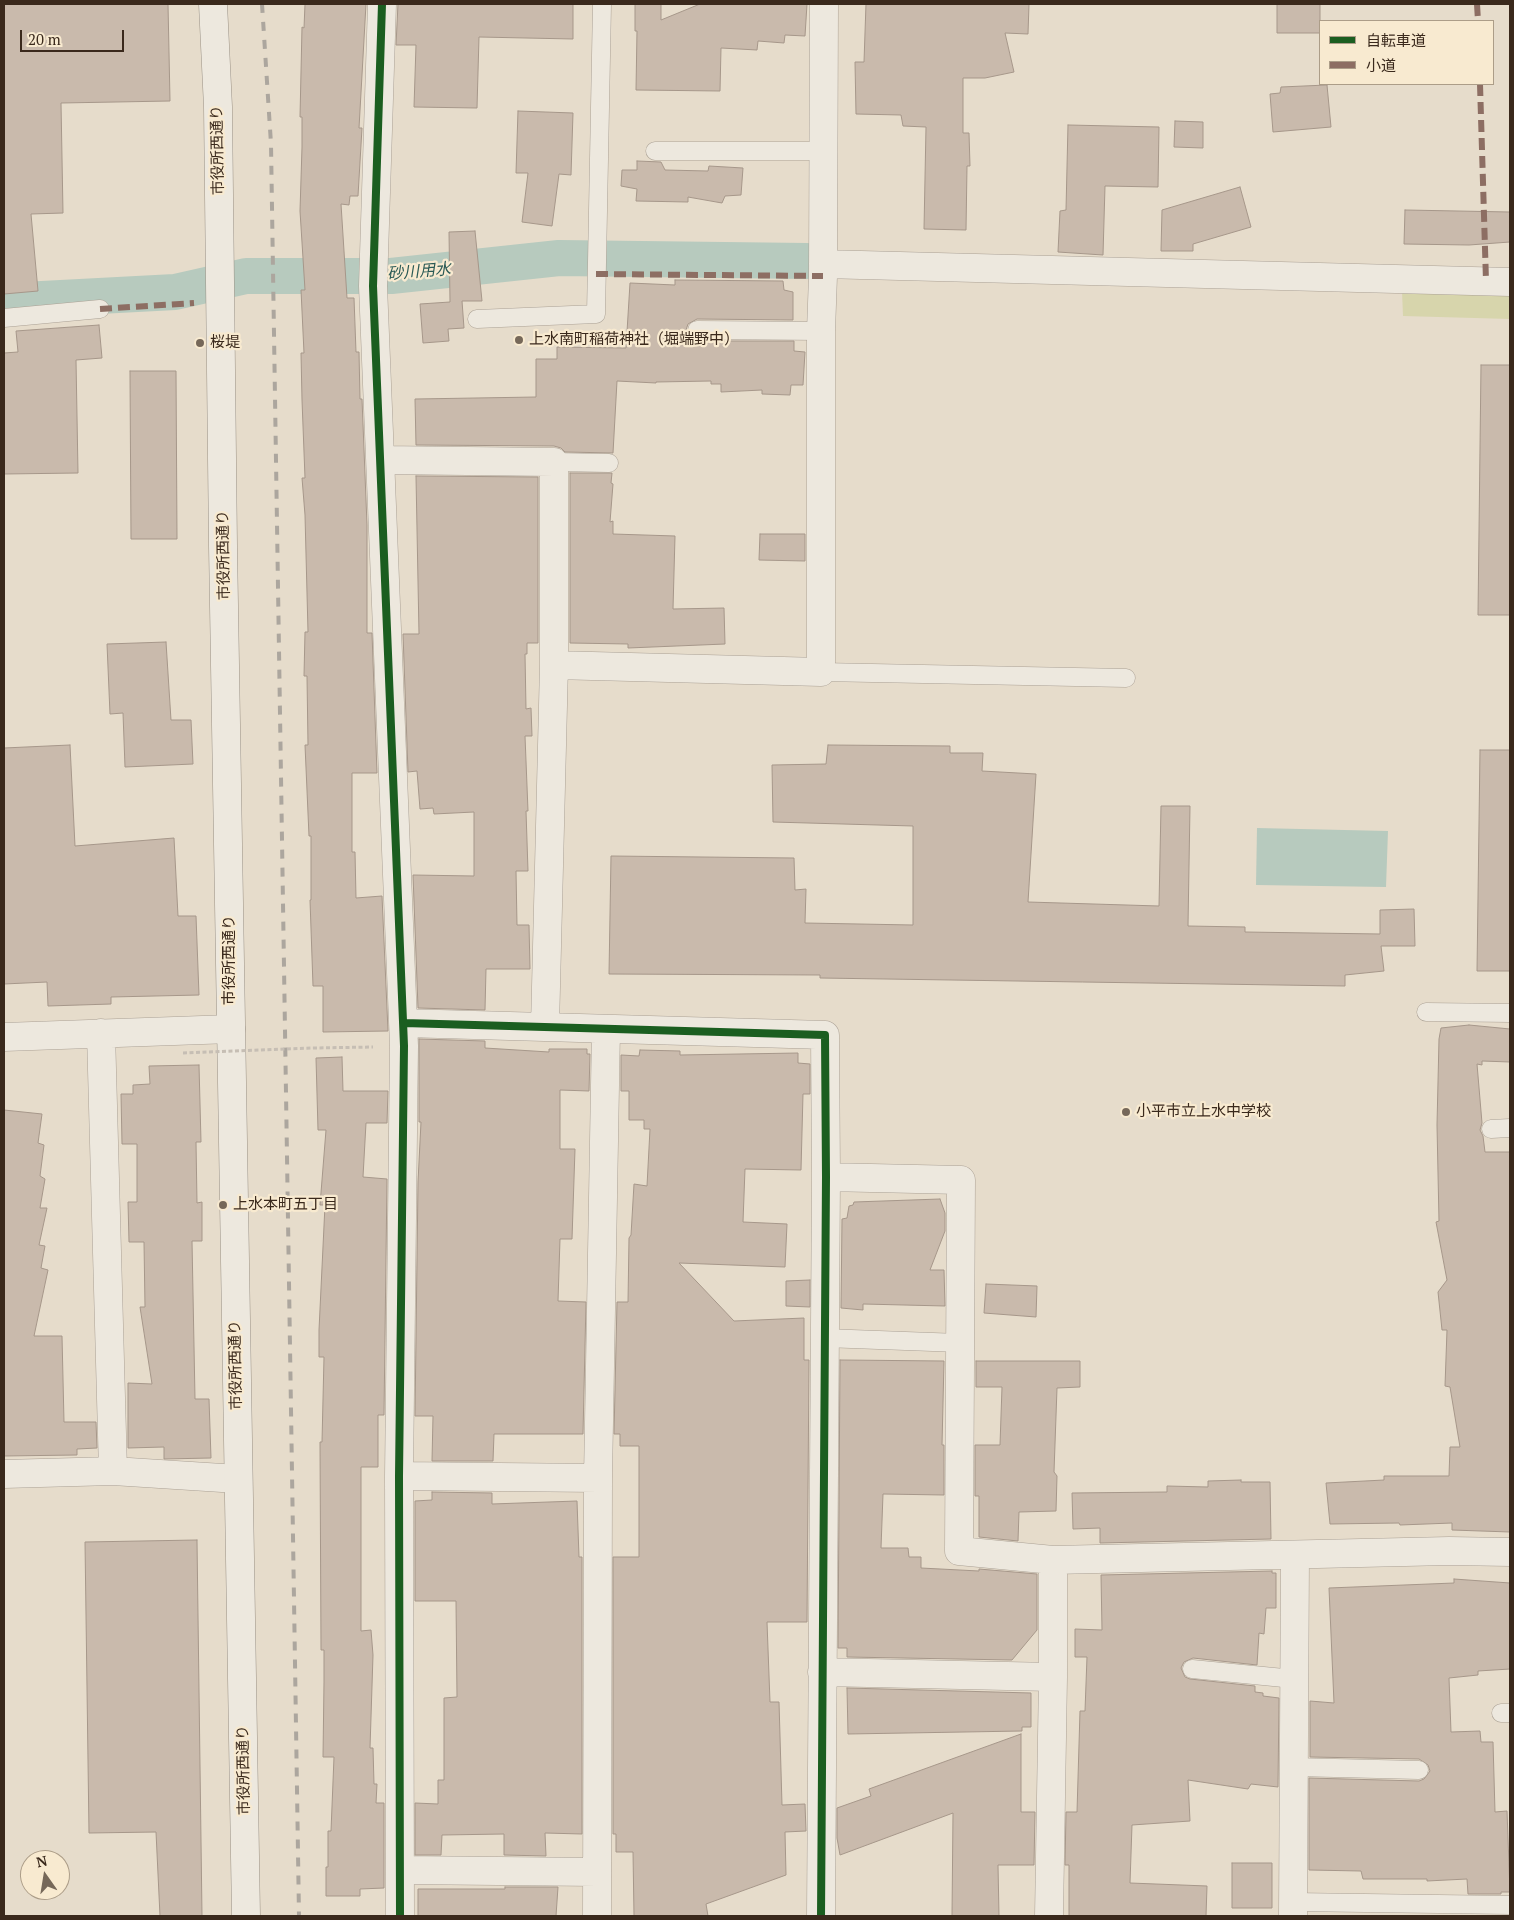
<!DOCTYPE html>
<meta charset="utf-8">
<style>
body{margin:0}
#map{position:relative;width:1514px;height:1920px;overflow:hidden;background:#e6dccb;font-family:"PT Serif","Noto Sans JP",serif}
canvas{display:block}
.frame{position:absolute;inset:0;border:5px solid #3a291c;pointer-events:none}
.legend{position:absolute;left:1319px;top:20px;width:175px;height:65px;box-sizing:border-box;background:#f8ead0;border:1px solid #ac9d88;margin:0;padding:6px 9px;list-style:none;font-size:15px;color:#3a291c}
.legend li{display:flex;align-items:center;gap:10px;height:25px}
.legend b{width:25px;border:1px solid #ac9d88}
.north{position:absolute;left:20px;top:1850px;width:50px;height:50px;box-sizing:border-box;background:#f8ead0;border:1px solid #ac9d88;border-radius:50%;rotate:347deg;font-size:14px;font-weight:700;line-height:20px;text-align:center;color:#3a291c}
.north::after{content:'';display:block;margin:auto;width:18px;height:22px;background:#766859;clip-path:polygon(50% 0,100% 100%,50% 72%,0 100%)}
.scale{position:absolute;left:20px;top:30px;width:104px;height:22px;box-sizing:border-box;border:2px solid #3a291c;border-top:0;padding-left:6px;font-size:15px;line-height:18px;white-space:nowrap;color:#3a291c;-webkit-text-stroke:4px #f8ead0;paint-order:stroke}
</style>
<div id="map">
<canvas width="1514" height="1920"></canvas>
<div class="frame"></div>
<ul class="legend">
<li><b style="height:6px;background:#1b5e20"></b>自転車道</li>
<li><b style="height:6px;background:#8d6e63"></b>小道</li>
</ul>
<div class="north">N</div>
<div class="scale">20 m</div>
</div>
<script>
const ctx = document.querySelector('canvas').getContext('2d');
ctx.lineJoin = 'round';
function fillPath(path, color) { ctx.fillStyle = color; ctx.fill(path, 'evenodd'); }
const poly = rows => new Path2D(rows.map(r => 'M' + r).join(''));
function strokePath(path, color, width, dash) { ctx.strokeStyle = color; ctx.lineWidth = width; ctx.lineCap = dash ? 'butt' : 'round'; ctx.setLineDash(dash || []); ctx.stroke(path); }
function label(font, color, halo, rows, align = 'center') {
  ctx.font = font + ' "PT Serif","Noto Sans JP",serif'; ctx.lineWidth = 4.5; ctx.setLineDash([]); ctx.textBaseline = 'middle'; ctx.strokeStyle = halo; ctx.fillStyle = color; for (const [text, x, y, turn = 0] of rows) {
    ctx.save(); ctx.translate(x, y); ctx.rotate((+turn || 0) * Math.PI / 180); ctx.textAlign = isNaN(turn) ? turn : align; if (halo) ctx.strokeText(text, 0, 0); ctx.fillText(text, 0, 0); ctx.restore();
  }
}
fillPath(poly([
 [1402,291,1510,294,1510,319,1403,316]
]), '#d7d5ac');
fillPath(poly([
 [1257,828,1388,831,1386,887,1256,885]
]), '#b7cabe');
strokePath(poly([
 [4,301,175,292,246,276,391,276,559,258,807,261]
]), '#b7cabe', 36);
const building = poly([
 [4,4,168,4,170,101,61,103,63,213,31,214,38,291,4,294,4,4],
 [305,4,366,4,359,128,362,128,358,196,350,196,349,205,341,204,347,298,354,298,356,352,359,352,360,399,362,399,367,525,367,633,372,633,377,773,352,773,352,852,355,852,356,898,382,896,388,1031,323,1032,323,986,313,986,310,900,311,900,311,836,309,836,305,745,308,745,307,676,304,676,305,632,308,632,305,515,302,478,305,478,302,400,301,353,304,353,301,290,305,290,300,211,302,147,302,117,300,117,302,27,304,28,305,4],
 [398,4,573,4,573,39,479,37,477,108,414,107,416,45,396,45,398,4],
 [635,4,661,4,661,20,700,4,807,4,805,36,785,35,784,43,758,41,757,50,721,48,720,91,636,90,637,31,635,31,635,4],
 [866,4,1029,4,1028,34,1005,33,1014,72,985,78,963,78,963,133,969,133,970,166,967,166,966,230,924,229,926,127,903,126,901,115,856,114,855,62,864,62,866,4],
 [1277,4,1320,4,1320,33,1277,33,1277,4],
 [1327,85,1331,127,1273,132,1270,94,1280,93,1281,87,1327,85],
 [518,111,573,113,571,175,559,174,552,226,522,222,528,173,516,173,518,111],
 [1175,121,1203,122,1203,148,1174,147,1175,121],
 [1068,125,1159,127,1158,187,1105,186,1103,255,1058,252,1060,211,1066,210,1068,125],
 [637,161,661,162,665,170,708,171,709,166,743,168,741,195,725,196,722,203,688,197,688,202,636,201,637,189,621,186,622,170,637,170,637,161],
 [1240,187,1251,227,1193,244,1193,251,1161,251,1162,210,1240,187],
 [1405,210,1510,212,1510,242,1469,245,1404,244,1405,210],
 [475,231,482,301,462,301,464,328,448,329,449,341,423,343,420,304,450,302,449,232,475,231],
 [675,280,783,281,784,290,793,292,793,320,697,319,688,324,686,330,691,339,697,341,794,341,794,351,805,352,803,385,791,385,790,395,762,394,762,390,721,392,721,384,711,384,711,381,656,382,656,383,617,381,613,453,565,452,561,448,554,446,416,445,415,399,536,397,536,359,557,359,557,347,626,348,630,283,675,285,675,280],
 [99,325,102,358,76,360,78,473,4,474,4,353,18,352,16,331,99,325],
 [1481,365,1510,365,1510,615,1478,615,1481,365],
 [130,371,176,371,177,539,131,539,130,371],
 [570,473,612,473,611,483,613,484,610,522,613,521,613,534,675,536,673,609,724,608,725,644,628,648,628,644,570,643,570,473],
 [416,476,538,477,538,643,527,643,527,654,525,654,526,709,531,708,532,736,525,736,528,811,526,811,528,871,516,871,517,925,529,925,530,969,486,969,485,1010,418,1008,413,875,474,876,474,812,434,814,433,808,420,809,417,771,408,772,403,634,419,634,416,476],
 [760,534,805,534,805,561,759,560,760,534],
 [166,642,171,720,191,720,193,764,125,767,123,713,110,714,107,644,166,642],
 [70,745,75,846,174,838,178,916,196,916,199,995,111,997,111,1004,48,1006,47,982,4,984,4,748,70,745],
 [828,745,950,746,950,753,983,753,982,771,1036,774,1028,902,1159,906,1161,806,1190,806,1188,926,1245,927,1245,932,1380,934,1380,910,1414,909,1415,946,1381,946,1384,971,1345,975,1345,986,820,978,820,975,609,974,611,856,794,858,795,890,806,889,805,923,913,925,913,826,773,822,772,765,826,764,828,745],
 [1480,750,1510,750,1510,971,1477,971,1480,750],
 [1469,1025,1510,1029,1510,1062,1482,1061,1482,1065,1477,1064,1482,1123,1480,1130,1483,1136,1485,1152,1510,1152,1510,1532,1452,1530,1452,1523,1400,1525,1399,1523,1330,1524,1326,1483,1384,1480,1384,1476,1449,1476,1450,1447,1460,1447,1450,1387,1445,1386,1447,1330,1442,1330,1438,1292,1447,1280,1436,1222,1439,1221,1437,1125,1439,1039,1441,1028,1469,1025],
 [419,1039,485,1041,485,1048,549,1052,549,1049,587,1049,587,1054,590,1054,589,1091,560,1090,560,1149,575,1149,572,1239,560,1239,558,1301,586,1302,583,1434,494,1434,493,1461,432,1461,433,1416,415,1416,418,1182,421,1122,419,1122,419,1039],
 [640,1050,680,1051,680,1055,798,1053,798,1063,810,1064,810,1094,803,1094,801,1170,745,1169,743,1222,787,1224,785,1267,679,1263,734,1321,804,1318,804,1360,809,1360,807,1622,767,1622,770,1702,779,1702,782,1805,805,1804,806,1831,785,1832,786,1875,706,1904,708,1916,634,1916,633,1852,616,1852,616,1834,613,1834,613,1557,639,1557,639,1446,620,1446,620,1434,614,1434,617,1302,628,1302,629,1238,631,1235,634,1184,647,1186,650,1129,644,1129,644,1120,629,1120,629,1091,621,1091,621,1055,639,1056,640,1050],
 [342,1057,343,1091,388,1091,387,1123,366,1123,363,1177,387,1179,384,1415,378,1415,378,1467,361,1467,361,1631,371,1630,373,1655,370,1748,373,1748,374,1784,377,1784,376,1803,384,1803,384,1888,360,1889,360,1896,326,1896,326,1867,328,1867,328,1831,331,1831,334,1757,323,1757,324,1682,324,1650,321,1650,320,1442,322,1442,324,1357,319,1357,319,1330,325,1205,320,1205,326,1130,318,1130,316,1058,342,1057],
 [199,1065,201,1142,196,1142,197,1203,202,1202,202,1241,192,1241,195,1399,209,1399,211,1458,164,1459,164,1447,128,1448,128,1383,152,1384,140,1307,145,1307,144,1242,129,1242,128,1202,137,1202,137,1144,122,1144,121,1094,133,1094,133,1085,150,1084,149,1066,199,1065],
 [4,1110,42,1114,38,1143,44,1145,40,1176,45,1179,40,1208,47,1208,39,1245,45,1246,41,1268,48,1270,34,1336,62,1336,64,1422,96,1422,97,1448,77,1449,77,1455,4,1456,4,1110],
 [940,1199,945,1213,945,1231,930,1270,944,1270,945,1306,863,1304,863,1310,841,1308,842,1219,847,1218,849,1206,853,1205,854,1202,940,1199],
 [810,1280,810,1307,786,1306,786,1281,810,1280],
 [986,1284,1037,1286,1036,1317,984,1313,986,1284],
 [840,1360,944,1361,942,1445,944,1445,944,1495,883,1494,881,1548,908,1548,909,1557,921,1557,921,1568,979,1571,979,1569,1037,1574,1037,1630,1012,1660,847,1657,847,1648,838,1648,840,1360],
 [976,1361,1080,1361,1080,1387,1057,1388,1054,1472,1057,1476,1056,1511,1019,1512,1018,1541,979,1537,979,1496,975,1496,975,1445,1000,1445,1002,1387,976,1387,976,1361],
 [1241,1480,1241,1482,1270,1482,1271,1539,1100,1543,1100,1528,1073,1529,1072,1493,1167,1492,1167,1486,1208,1487,1208,1481,1241,1480],
 [432,1492,492,1493,492,1504,577,1501,579,1557,582,1557,582,1834,545,1833,546,1856,504,1855,504,1834,442,1835,441,1855,415,1855,415,1803,438,1804,438,1780,444,1780,444,1698,457,1697,456,1601,415,1601,415,1501,432,1500,432,1492],
 [197,1540,202,1916,160,1916,156,1832,89,1833,85,1542,197,1540],
 [1272,1571,1272,1573,1276,1573,1276,1608,1266,1608,1264,1634,1259,1633,1257,1665,1193,1658,1184,1662,1181,1668,1185,1677,1190,1679,1255,1686,1255,1692,1263,1693,1263,1696,1279,1698,1278,1787,1251,1784,1248,1789,1188,1780,1190,1821,1132,1825,1130,1883,1207,1886,1206,1916,1069,1916,1069,1865,1065,1865,1066,1812,1077,1812,1080,1711,1085,1711,1087,1657,1075,1657,1075,1629,1102,1630,1101,1575,1272,1571],
 [1454,1579,1510,1583,1510,1669,1478,1671,1478,1675,1449,1678,1451,1732,1480,1731,1481,1742,1493,1742,1495,1812,1507,1811,1510,1892,1501,1892,1501,1894,1468,1894,1467,1879,1427,1881,1427,1879,1363,1879,1361,1871,1309,1870,1309,1778,1419,1781,1424,1779,1430,1771,1428,1765,1419,1759,1310,1757,1310,1701,1334,1703,1329,1588,1454,1583,1454,1579],
 [847,1688,1031,1693,1031,1727,1022,1727,1022,1731,848,1734,847,1688],
 [1021,1734,1021,1812,1035,1812,1034,1865,998,1865,999,1916,952,1916,953,1813,840,1855,837,1838,837,1808,871,1796,869,1789,1021,1734],
 [1232,1863,1272,1863,1272,1908,1232,1908,1232,1863],
 [505,1887,558,1887,556,1916,418,1916,418,1889,505,1889,505,1887]
]);
fillPath(building, '#c9baac');
strokePath(building, '#a6978a', 1);
const lane = poly([
 [655,151,823,151],
 [4,318,100,309],
 [477,319,596,314,602,4],
 [697,330,821,331],
 [554,462,609,463],
 [821,672,1126,678],
 [1426,1012,1510,1013],
 [1491,1129,1510,1128],
 [824,1338,960,1343],
 [1192,1669,1294,1679],
 [1501,1713,1510,1713],
 [1293,1767,1419,1770],
 [1293,1902,1510,1905]
]);
const street = poly([
 [382,4,373,286,404,1046,399,1476,400,1916],
 [823,264,1510,282],
 [381,460,554,462,554,665,545,1027],
 [554,665,821,672,821,331,823,276,824,4],
 [404,1023,825,1035,826,1177,821,1916],
 [101,1033,113,1471],
 [4,1037,231,1029],
 [826,1177,961,1180,959,1551,1053,1560,1449,1551,1510,1552],
 [4,1474,113,1471,238,1479],
 [399,1476,598,1478],
 [822,1672,1053,1677],
 [400,1870,597,1872],
 [597,1916,598,1478,606,1029],
 [1049,1916,1053,1677,1053,1560],
 [1293,1916,1295,1555]
]);
const secondary = poly([
 [213,4,218,107,223,546,246,1916]
]);
strokePath(lane, '#aba195', 19);
strokePath(street, '#aba195', 29);
strokePath(secondary, '#9a9185', 29);
strokePath(poly([
 [313,1048,373,1047]
]), '#c6beb4', 3, [4, 2.5]);
strokePath(lane, '#ede8de', 18);
strokePath(street, '#ede8de', 28);
strokePath(secondary, '#ede8de', 28);
strokePath(poly([
 [262,4,271,144,299,1916]
]), '#aca69e', 4, [9, 9]);
strokePath(poly([
 [183,1053,313,1048]
]), '#c6beb4', 3, [4, 2.5]);
strokePath(poly([
 [1477,4,1478,21],
 [1480,84,1486,281],
 [596,274,823,276],
 [100,309,194,303]
]), '#8d6e63', 6, [12, 6]);
strokePath(poly([
 [382,4,373,286,404,1046,399,1476,400,1916],
 [404,1023,825,1035,826,1177,821,1916]
]), '#1b5e20', 8);
for (const [x, y, r, color] of [
 [519,340,5,"#766859"],
 [200,343,5,"#766859"],
 [1126,1112,5,"#766859"],
 [223,1205,5,"#766859"]
]) { const dot = new Path2D(); dot.arc(x, y, r, 0, 2 * Math.PI); ctx.fillStyle = color; ctx.fill(dot); strokePath(dot, '#f8ead0', 2); }
label('15px', '#3a291c', '#f8ead0', [
 ["市役所西通り",218,150,-91],
 ["市役所西通り",224,555,-91],
 ["市役所西通り",230,960,-90],
 ["市役所西通り",236,1365,-91],
 ["市役所西通り",244,1770,-91]
]);
label('15px', '#3a291c', '#f8ead0', [
 ["上水南町稲荷神社（堀端野中）",529,340],
 ["桜堤",210,343],
 ["小平市立上水中学校",1136,1112],
 ["上水本町五丁目",233,1205]
], 'left');
label('italic 16px', '#2a5a55', '#f8ead0', [
 ["砂川用水",419,272,-5]
]);
</script>
